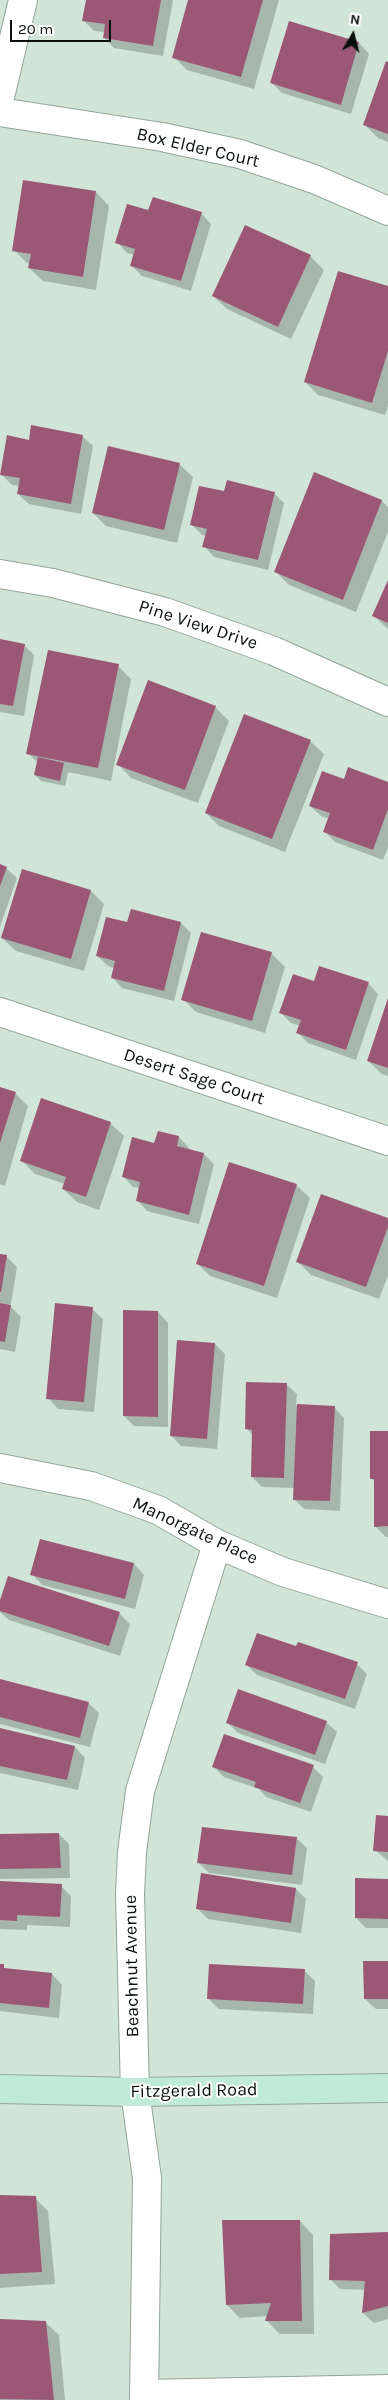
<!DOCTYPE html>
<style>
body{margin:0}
#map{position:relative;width:388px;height:2400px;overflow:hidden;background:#d1e4d8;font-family:Karla,sans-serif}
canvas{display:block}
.north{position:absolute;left:328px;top:10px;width:50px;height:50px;-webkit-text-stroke:4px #fff;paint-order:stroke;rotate:8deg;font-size:14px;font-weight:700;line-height:20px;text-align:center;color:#0a110d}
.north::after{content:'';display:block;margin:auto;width:18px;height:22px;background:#0a110d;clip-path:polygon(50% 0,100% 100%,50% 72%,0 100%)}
.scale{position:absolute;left:10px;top:20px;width:101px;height:22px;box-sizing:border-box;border:2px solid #0a110d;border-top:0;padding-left:6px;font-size:15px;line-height:18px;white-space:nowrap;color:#0a110d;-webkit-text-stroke:4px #fff;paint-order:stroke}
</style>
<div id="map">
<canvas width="388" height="2400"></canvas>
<div class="north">N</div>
<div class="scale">20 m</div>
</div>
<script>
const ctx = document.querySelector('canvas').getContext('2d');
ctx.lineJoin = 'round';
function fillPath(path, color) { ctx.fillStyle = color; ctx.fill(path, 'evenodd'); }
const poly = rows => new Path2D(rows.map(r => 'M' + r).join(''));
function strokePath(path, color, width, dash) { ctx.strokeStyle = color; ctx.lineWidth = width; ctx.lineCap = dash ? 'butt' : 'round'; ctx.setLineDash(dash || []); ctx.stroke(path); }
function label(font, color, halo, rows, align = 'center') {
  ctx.font = font + ' Karla,sans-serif'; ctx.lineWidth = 4; ctx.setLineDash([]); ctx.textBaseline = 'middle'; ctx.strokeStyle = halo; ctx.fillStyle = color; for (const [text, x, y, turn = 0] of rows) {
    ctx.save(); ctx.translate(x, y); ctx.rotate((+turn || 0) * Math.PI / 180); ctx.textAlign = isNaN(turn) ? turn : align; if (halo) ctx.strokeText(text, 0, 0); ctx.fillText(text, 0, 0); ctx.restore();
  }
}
fillPath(poly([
 [87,0,173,0,163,56,114,48,104,37,105,32,94,31,83,20],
 [190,0,279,0,254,89,187,70,174,57],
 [290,22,359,43,369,54,351,114,282,93,272,83],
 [388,63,388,142,378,138,365,125],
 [96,192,109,206,96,290,43,281,29,268,30,264,27,263,14,250],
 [149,212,201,213,211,224,191,291,142,276,131,265,134,255,127,253,117,242],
 [246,226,310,256,324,270,291,339,227,309,213,296],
 [388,288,388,406,385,415,318,395,305,382],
 [82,436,93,446,81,514,29,504,18,494,20,486,12,485,1,474,30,441],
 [179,464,193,477,177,543,106,526,93,513],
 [315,474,382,501,388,507,388,532,356,612,289,585,276,572],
 [224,493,274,493,284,503,268,570,214,557,204,546,206,536,202,535,191,524],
 [388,583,388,629,374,616],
 [0,641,24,645,34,655,24,716,0,712],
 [118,666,131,679,111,781,68,772,65,786,41,781,35,775,38,763,28,753],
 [148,682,216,708,229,721,198,803,131,778,118,764],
 [310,741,324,754,285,852,219,826,206,813],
 [388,784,388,847,383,860,335,842,324,831,329,819,321,816,310,806],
 [0,865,6,868,17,878,0,927],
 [22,871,91,891,104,904,84,971,16,951,2,938],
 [128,923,181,923,191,933,174,1001,122,988,112,977,114,968,108,966,97,956],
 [202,933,272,954,285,967,265,1033,196,1012,183,999],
 [315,983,368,983,378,994,356,1060,308,1043,298,1033,300,1026,291,1023,281,1013],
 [388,1000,388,1076,382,1074,368,1061],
 [0,1088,15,1093,28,1106,5,1186,0,1184],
 [110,1123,124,1136,99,1210,77,1202,63,1189,65,1184,35,1174,22,1161],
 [159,1132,179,1137,189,1148,189,1150,204,1154,214,1164,199,1224,147,1211,137,1200,140,1188,133,1187,123,1176,155,1145],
 [296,1185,310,1198,277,1298,210,1276,197,1263],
 [388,1219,388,1276,379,1299,311,1275,298,1262],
 [0,1255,6,1256,17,1267,11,1304,8,1304,21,1317,15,1352,0,1349],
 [92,1309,103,1319,94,1412,58,1409,48,1398],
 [158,1312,168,1323,168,1427,134,1426,124,1416],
 [215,1344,225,1354,217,1449,181,1446,171,1435],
 [286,1384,297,1394,296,1405,334,1407,344,1418,340,1511,304,1509,294,1499,295,1488,262,1487,252,1477,253,1435,247,1429],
 [388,1432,388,1537,386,1537,375,1526,375,1482,371,1478],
 [41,1541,134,1564,144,1575,135,1609,42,1585,32,1574],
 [0,1604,119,1613,130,1624,120,1656,9,1620,0,1612],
 [357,1664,367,1674,355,1709,257,1675,247,1665],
 [0,1680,88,1703,99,1713,90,1747,0,1724],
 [326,1722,337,1732,325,1764,238,1733,228,1723],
 [0,1729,75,1747,85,1758,78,1790,0,1773],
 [214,1767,313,1767,323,1777,311,1812,266,1797,259,1789,224,1777],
 [388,1817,388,1861,375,1850],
 [59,1834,69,1844,70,1878,0,1879,0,1835],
 [296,1838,307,1848,302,1885,209,1873,198,1862],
 [388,1880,388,1928,366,1928,356,1918],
 [0,1883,61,1886,71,1896,70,1927,27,1925,27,1930,0,1929],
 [296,1889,306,1899,301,1933,208,1919,198,1909],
 [388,1962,388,2009,376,2009,365,1999],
 [0,1965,8,1970,52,1974,62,1985,59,2018,0,2011],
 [304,1970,315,1981,313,2014,219,2009,208,1998],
 [0,2197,35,2198,48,2211,55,2284,0,2288],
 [300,2221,313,2235,314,2334,280,2334,267,2321,268,2316,240,2318,227,2305],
 [388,2234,388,2319,374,2323,363,2313,366,2290,340,2289,330,2279],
 [0,2320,45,2322,59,2335,65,2400,0,2400]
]), '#0003');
fillPath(poly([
 [86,0,161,0,153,46,103,38,105,24,82,21],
 [188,0,263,0,241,77,172,58],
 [289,21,359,42,341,105,270,83],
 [386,61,388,62,388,134,363,125],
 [23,180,96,191,83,277,28,268,31,254,12,251],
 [153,197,202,212,181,281,130,266,135,249,115,243,127,204,148,210],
 [245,225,311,255,278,327,212,296],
 [338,271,388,286,388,351,372,403,304,382],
 [31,425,83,435,71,504,17,494,20,478,0,475,7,435,29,440],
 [108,446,180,463,164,530,92,513],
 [314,472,382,500,343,600,274,572],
 [227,480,275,492,258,560,202,547,207,529,190,525,199,486,224,491],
 [388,580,388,623,372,616],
 [0,639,25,644,13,706,0,704],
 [48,650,119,664,98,768,26,754],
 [148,680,216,706,185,790,116,765],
 [244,714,311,740,272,839,205,813],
 [38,757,64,763,60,781,34,775],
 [348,767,388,782,388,809,373,850,323,832,330,813,309,806,322,771,344,779],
 [0,864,7,867,0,886],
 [22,869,91,890,71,959,1,938],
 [131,909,181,922,164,991,111,978,115,961,96,956,106,917,127,922],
 [201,932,272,952,252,1021,181,1000],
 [319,966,369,982,346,1050,296,1033,301,1020,279,1013,293,974,314,981],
 [388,998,388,1068,367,1061],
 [0,1087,16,1092,0,1143],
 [41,1098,111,1122,86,1197,62,1189,66,1177,20,1161],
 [158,1131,179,1136,177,1146,204,1153,189,1215,136,1201,140,1182,122,1177,132,1137,154,1143],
 [229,1162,297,1184,264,1286,196,1264],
 [321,1194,388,1218,388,1227,366,1287,296,1262],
 [0,1254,7,1255,1,1292,0,1292],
 [0,1303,11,1305,5,1342,0,1341],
 [55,1303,93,1307,84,1402,46,1399],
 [123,1310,158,1311,158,1417,123,1416],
 [177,1340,215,1343,207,1439,170,1436],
 [246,1382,287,1383,284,1478,251,1477,252,1430,245,1429],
 [297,1404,335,1406,330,1501,293,1500],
 [370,1431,388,1431,388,1526,374,1527,374,1479,370,1479],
 [40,1539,134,1563,125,1599,30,1575],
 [8,1576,120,1612,109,1646,0,1611,0,1600],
 [257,1633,296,1646,298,1642,358,1662,345,1699,245,1665],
 [0,1679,89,1702,80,1738,0,1717],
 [238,1689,327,1721,315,1755,226,1723],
 [0,1728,75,1746,67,1780,0,1766],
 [224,1734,314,1765,300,1803,254,1787,256,1782,212,1767],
 [376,1815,388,1816,388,1852,373,1851],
 [202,1827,297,1837,292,1875,197,1863],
 [59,1833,61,1868,0,1869,0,1834],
 [201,1873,296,1888,291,1923,196,1909],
 [355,1878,388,1879,388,1919,355,1918],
 [0,1881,62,1884,60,1917,17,1915,17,1921,0,1920],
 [363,1961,388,1961,388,1999,364,1999],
 [0,1964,4,1964,4,1968,52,1973,49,2008,0,2003],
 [209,1964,305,1969,303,2004,207,1999],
 [0,2195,36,2196,42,2272,0,2274],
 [222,2220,300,2220,302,2321,265,2321,271,2303,226,2305],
 [388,2232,388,2306,362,2313,365,2281,329,2280,330,2234],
 [0,2319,46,2321,54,2400,0,2399]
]), '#9b5875');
const street = poly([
 [0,97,23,0],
 [0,112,162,137,240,154,314,179,388,211],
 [0,574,53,583,165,612,274,651,388,702],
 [0,1012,388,1141],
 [0,1468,91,1486,158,1510,217,1544,283,1572,388,1604],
 [144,2394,388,2389],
 [144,2400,147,2178,135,2092,130,1894,132,1852,140,1791,217,1544]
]);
const secondary = poly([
 [0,2089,135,2092,388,2088]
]);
strokePath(street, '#93a59a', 30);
strokePath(secondary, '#93a59a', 30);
strokePath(street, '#fff', 28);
strokePath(secondary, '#bfead7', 28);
label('18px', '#0a110d', '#fff', [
 ["Box Elder Court",198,148,13],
 ["Pine View Drive",198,625,18],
 ["Desert Sage Court",194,1077,18],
 ["Manorgate Place",195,1531,25],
 ["Beachnut Avenue",132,1966,-91],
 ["Fitzgerald Road",194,2091,-1]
]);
</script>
